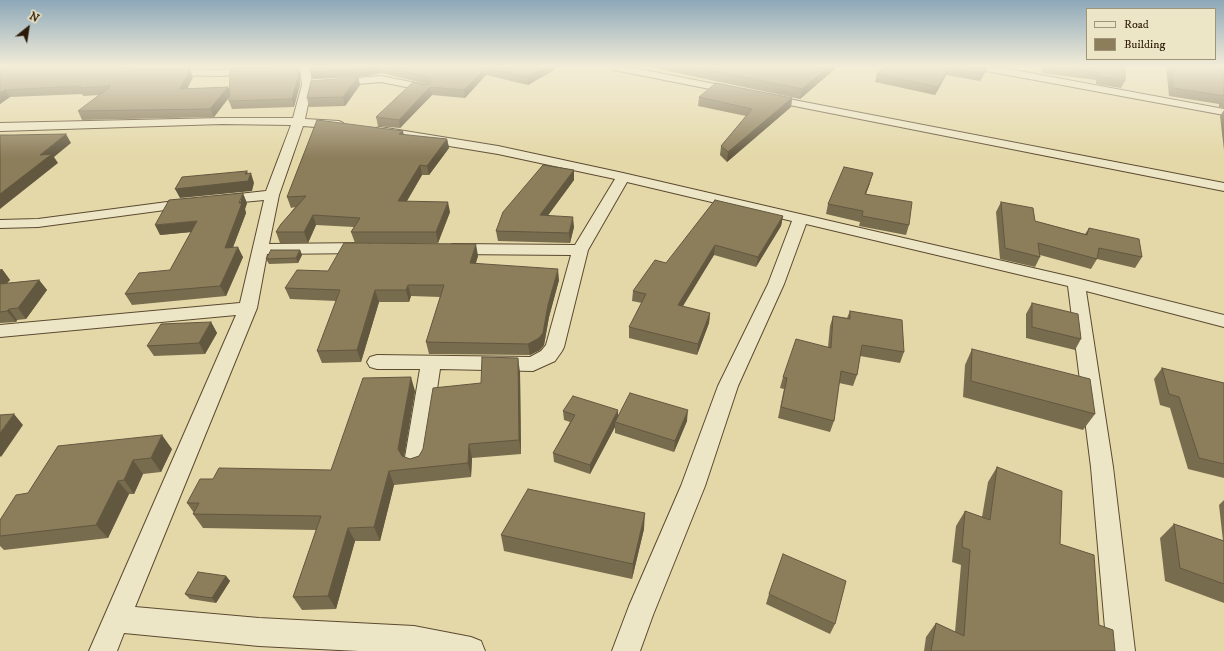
<!DOCTYPE html>
<style>
body{margin:0}
#map{position:relative;width:1224px;height:651px;overflow:hidden;background:#e4d8a8;font-family:"IM FELL DW Pica",serif}
canvas{display:block}
.legend{position:absolute;left:1086px;top:8px;width:130px;height:52px;box-sizing:border-box;background:#ede6c6;border:1px solid #a0947a;margin:0;padding:5px 7px;list-style:none;font-size:12px;color:#2d1a08}
.legend li{display:flex;align-items:center;gap:8px;height:20px}
.legend b{width:20px;border:1px solid #a0947a}
.north{position:absolute;left:8px;top:8px;width:40px;height:40px;-webkit-text-stroke:3px #ede6c6;paint-order:stroke;rotate:30deg;font-size:11px;font-weight:700;line-height:16px;text-align:center;color:#2d1a08}
.north::after{content:'';display:block;margin:auto;width:14px;height:18px;background:#2d1a08;clip-path:polygon(50% 0,100% 100%,50% 72%,0 100%)}
</style>
<div id="map">
<canvas width="1224" height="651"></canvas>
<ul class="legend">
<li><b style="height:5px;background:#ede6c6"></b>Road</li>
<li><b style="height:11px;background:#8c7d5b"></b>Building</li>
</ul>
<div class="north">N</div>
</div>
<script>
const ctx = document.querySelector('canvas').getContext('2d');
ctx.lineJoin = 'round';
const poly = rows => new Path2D(rows.map(r => 'M' + r).join(''));
function strokePath(path, color, width, dash) { ctx.strokeStyle = color; ctx.lineWidth = width; ctx.lineCap = dash ? 'butt' : 'round'; ctx.setLineDash(dash || []); ctx.stroke(path); }
function fillPath(path, color) { ctx.fillStyle = color; ctx.fill(path, 'evenodd'); }
const minor = poly([
 [300,67,310,67,312,85,305,119,339,121,343,123,345,125,343,127,339,129,303,126,279,195,269,244,366,243,372,245,374,248,372,251,366,253,267,254,257,308,135,607,259,618,414,626,471,637,481,641,485,651,359,651,259,646,124,633,117,651,89,651,236,315,0,337,0,325,240,303,264,200,221,204,216,203,214,200,216,197,221,196,266,191,291,125,222,124,0,131,0,123,222,118,293,118,302,85,300,67],
 [609,67,629,67,735,88,740,91,735,94,614,70,609,67],
 [976,67,998,67,1224,109,1224,115,981,70,976,67],
 [253,68,257,69,258,71,257,73,221,76,167,75,162,72,167,69,221,70,253,68],
 [381,76,426,85,431,88,426,91,381,82,335,86,330,83,335,80,381,76],
 [768,95,1224,183,1224,191,764,100,763,98,764,96,768,95],
 [380,127,498,146,623,173,1076,278,1224,315,1224,327,1086,291,1113,467,1135,651,1107,651,1091,467,1068,286,806,224,784,284,738,386,705,486,653,615,640,651,612,651,629,606,681,486,718,386,768,284,792,221,627,182,588,250,564,347,562,351,555,361,533,371,440,369,426,463,423,469,415,472,407,469,404,463,420,369,377,369,370,367,367,362,370,357,377,355,530,357,541,351,546,345,571,255,453,254,447,252,445,249,447,246,453,244,575,245,615,179,498,154,376,134,374,131,376,128,380,127],
 [190,199,195,200,197,203,195,206,38,227,0,228,0,220,38,219,190,199]
]);
strokePath(minor, '#5b4a30', 2);
fillPath(minor, '#ede6c6');
fillPath(poly([
 [0,67,193,77,187,89,228,87,229,90,266,67,298,67,300,74,300,85,294,107,232,109,229,101,229,97,214,117,82,120,78,111,99,95,83,96,82,94,10,97,0,104],
 [160,67,198,67,197,68],
 [232,67,264,67,233,68],
 [310,67,554,67,554,70,528,85,486,75,465,98,432,95,400,128,378,126,376,117,424,85,427,84,381,73,367,76,313,79],
 [649,67,837,67,800,99],
 [884,67,987,67,985,72,980,81,946,75,935,95,875,82,877,74],
 [1042,67,1125,67,1125,81,1121,88,1096,84,1096,80,1041,73,1043,67],
 [1166,67,1224,67,1224,108,1219,107,1219,104,1169,96],
 [358,77,360,85,345,106,309,107,307,98],
 [699,97,792,98,791,107,727,162,720,155,721,146,746,116,698,106],
 [1224,110,1224,150,1220,116],
 [404,135,447,139,449,148,429,175,422,175,407,201,450,212,438,243,355,243,351,232,354,227,316,225,308,243,280,243,276,232,295,207,291,208,287,197],
 [574,170,574,180,548,215,574,227,570,243,498,241,496,231],
 [870,183,866,194,909,225,906,235,859,226,860,222,826,214,828,204],
 [1001,202,1035,221,1085,234,1089,228,1142,257,1135,268,1097,259,1091,269,1040,255,1040,257,1035,267,1000,259,996,212],
 [247,203,245,209,246,213,233,247,243,257,226,296,132,305,125,294,170,270,191,232,160,235],
 [783,216,781,226,756,267,714,255,682,306,710,313,709,323,697,355,629,338,629,327,642,303,632,301,633,291,666,263],
 [300,250,302,255,298,263,269,264,266,259],
 [478,256,476,263,559,280,549,317,544,345,540,350,530,355,429,354,426,342,440,297,411,296,409,302,379,302,361,362,322,363,317,351,336,301,290,299,285,288,328,271],
 [0,269,2,269,10,280,7,283,39,280,47,290,26,319,17,320,16,322,0,323],
 [1032,303,1081,339,1075,350,1026,338,1026,314],
 [850,311,904,352,900,363,860,356,857,375,853,386,839,383,834,421,830,432,778,418,784,389,780,388,783,377,828,347,830,326,833,316,847,318],
 [211,322,217,333,205,354,154,356,147,346],
 [972,349,1095,414,1083,430,963,397,965,365],
 [1162,368,1224,383,1224,478,1188,469,1170,408,1160,405,1154,379],
 [520,372,521,454,472,458,471,477,394,485,380,541,355,541,336,609,302,610,293,597,316,530,203,528,193,514,194,513,187,503,213,479,331,470,415,391,404,457,410,459,419,456,481,383],
 [563,411,618,415,687,421,674,452,615,433,615,427,590,474,554,462,553,453,570,422,564,420],
 [58,446,172,449,161,472,143,474,134,494,129,494,108,538,4,550,0,546,0,520,28,493],
 [997,467,1060,544,1099,625,1115,651,924,651,926,637,936,623,955,632,961,565,952,562,956,526,965,511,982,517,988,482],
 [1224,500,1224,603,1165,581,1160,538,1174,524,1223,541,1219,505],
 [644,529,632,579,504,551,501,535],
 [226,576,230,581,216,603,190,599,185,594],
 [769,594,835,624,830,634,766,604]
]), '#786c4e');
fillPath(poly([
 [297,67,300,74,300,85,294,107,292,99],
 [370,67,380,67,381,73,367,76,313,79,311,72],
 [545,67,554,67,554,70,528,85,528,77],
 [828,67,837,67,800,99,802,89],
 [986,67,987,67,985,72,980,81,982,74],
 [486,68,486,75,465,98,464,90],
 [949,68,946,75,935,95,938,87],
 [190,69,193,77,183,97,180,89],
 [358,77,360,85,345,106,343,97],
 [228,87,231,95,214,117,210,109],
 [430,87,432,95,400,128,399,120],
 [5,90,10,97,0,104,0,93],
 [792,98,791,107,727,162,728,152],
 [403,131,405,140,399,134],
 [66,134,71,143,54,157,58,163,0,209,0,194,40,155],
 [447,139,449,148,429,175,427,166],
 [420,165,422,175,401,211,398,201],
 [574,170,574,180,541,225,540,215],
 [247,171,249,177,251,173,254,183,252,191,180,198,175,189,245,174],
 [873,173,870,183,862,204,865,194],
 [243,193,247,203,245,209,246,213,229,258,225,248],
 [448,202,450,212,438,243,436,232],
 [313,215,316,225,308,243,304,232],
 [783,216,781,226,756,267,758,257],
 [573,217,574,227,570,243,569,233],
 [197,221,202,231,160,235,155,225],
 [476,244,478,256,472,274,470,263],
 [715,245,714,255,677,316,678,305],
 [238,247,243,257,226,296,220,286],
 [300,250,302,255,298,263,296,258],
 [2,269,10,280,0,290,0,271],
 [558,269,559,280,549,317,544,345,540,350,530,355,528,344,548,305],
 [39,280,47,290,26,319,18,308],
 [408,285,411,296,409,302,406,290],
 [375,290,379,302,361,362,357,350],
 [9,309,17,320,16,322,7,311],
 [710,313,709,323,697,355,698,344],
 [211,322,217,333,205,354,199,343],
 [518,358,520,372,521,454,519,440],
 [411,377,415,391,403,463,398,449],
 [618,410,618,420,615,422,615,427,590,474,590,465],
 [688,410,687,421,674,452,675,441],
 [14,414,23,425,1,457,0,456,0,433],
 [162,435,172,449,161,472,151,458],
 [469,444,472,458,471,477,468,463],
 [133,460,143,474,134,494,124,480],
 [389,471,394,485,380,541,374,527],
 [118,481,129,494,108,538,96,525],
 [645,513,644,529,632,579,633,564],
 [348,528,355,541,336,609,328,596],
 [226,576,230,581,216,603,212,598]
]), '#625840');
const building = poly([
 [0,67,122,67,130,68,190,69,180,89,228,87,210,109,78,111,111,86,79,88,81,86,5,90,0,93,0,67],
 [266,67,297,67,298,77,292,99,229,101,230,69,266,67],
 [310,67,370,67,365,68,311,72,310,67],
 [386,67,545,67,528,77,486,68,464,90,430,87,399,120,376,117,413,82,424,85,429,84,431,81,430,78,386,67],
 [695,67,828,67,802,89,695,67],
 [884,67,986,67,982,74,949,68,938,87,877,74,884,67],
 [1057,67,1125,67,1125,81,1099,76,1099,73,1057,67],
 [1171,67,1224,67,1224,96,1173,88,1171,67],
 [358,77,343,97,307,98,311,81,358,77],
 [716,83,792,98,728,152,721,146,752,109,699,97,716,83],
 [317,120,403,131,399,134,447,139,427,166,420,165,398,201,448,202,436,232,351,232,360,218,313,215,304,232,276,232,281,224,306,196,287,197,317,120],
 [66,134,40,155,52,154,0,194,0,135,13,135,66,134],
 [543,165,574,170,540,215,573,217,569,233,496,231,503,212,543,165],
 [844,167,873,173,865,194,912,202,909,225,862,216,863,211,828,204,844,167],
 [247,171,245,174,251,173,248,181,175,189,182,177,247,171],
 [243,193,239,203,242,203,225,248,238,247,220,286,125,294,139,273,170,270,197,221,155,225,169,200,243,193],
 [715,200,783,216,758,257,715,245,678,305,710,313,698,344,629,327,646,294,633,291,655,260,666,263,715,200],
 [1001,202,1033,208,1035,221,1087,235,1089,228,1139,239,1142,257,1099,248,1097,259,1038,243,1040,257,1005,248,1001,202],
 [344,243,476,244,470,263,558,269,548,305,543,333,539,338,528,344,426,342,444,285,408,285,406,290,375,290,357,350,317,351,340,290,285,288,297,270,328,271,344,243],
 [271,250,300,250,296,258,266,259,271,250],
 [39,280,18,308,9,309,7,311,0,312,0,284,39,280],
 [1032,303,1078,314,1081,339,1032,327,1032,303],
 [850,311,902,320,904,352,862,345,857,375,841,371,834,421,781,407,787,378,783,377,796,339,831,348,833,316,850,319,850,311],
 [211,322,199,343,147,346,161,324,211,322],
 [972,349,1090,379,1095,414,971,381,972,349],
 [482,357,518,358,519,440,469,444,468,463,389,471,374,527,348,528,328,596,293,597,321,516,193,514,199,503,187,503,200,479,213,479,219,468,331,470,363,378,411,377,398,449,402,456,410,459,419,456,423,449,433,388,481,383,482,357],
 [1162,368,1224,383,1224,464,1199,458,1179,397,1169,394,1162,368],
 [630,393,688,410,675,441,615,422,630,393],
 [573,396,618,410,590,465,553,453,575,415,563,411,573,396],
 [14,414,0,433,0,415,14,414],
 [162,435,151,458,133,460,124,480,118,481,96,525,0,536,0,520,16,495,28,493,58,446,162,435],
 [997,467,1062,491,1060,544,1094,555,1099,625,1113,630,1115,651,931,651,936,623,964,636,970,550,962,547,965,511,990,520,997,467],
 [528,489,645,513,633,564,501,535,528,489],
 [1174,524,1224,541,1224,584,1180,568,1174,524],
 [783,554,846,581,835,624,769,594,783,554],
 [198,572,226,576,212,598,185,594,198,572]
]);
fillPath(building, '#8c7d5b');
strokePath(building, '#625840', 1);
const sky = ctx.createLinearGradient(0, 0, 0, 158);
sky.addColorStop(0, '#8da8b9');
sky.addColorStop(0.42, '#f3edd8');
sky.addColorStop(1, '#f3edd800');
ctx.fillStyle = sky;
ctx.fillRect(0, 0, 1224, 158);
</script>
